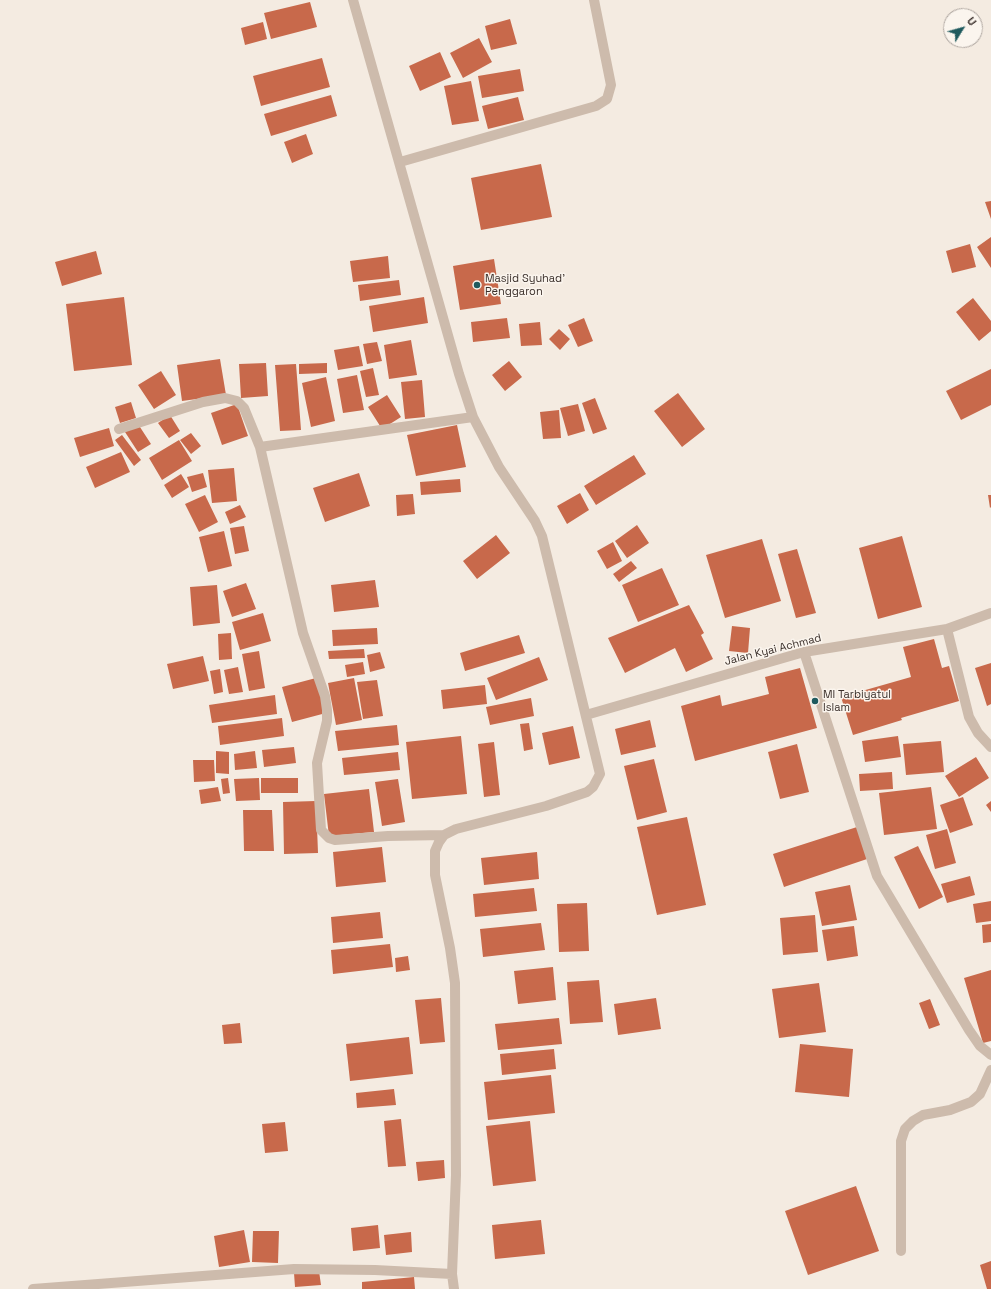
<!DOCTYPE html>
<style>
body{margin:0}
#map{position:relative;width:991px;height:1289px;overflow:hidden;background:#f4ebe1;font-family:"Space Grotesk",sans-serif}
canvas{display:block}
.north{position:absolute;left:943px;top:8px;width:40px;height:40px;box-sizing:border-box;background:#fbf5ee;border:1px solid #aea6a0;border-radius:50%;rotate:53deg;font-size:11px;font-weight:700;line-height:16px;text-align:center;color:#3b302b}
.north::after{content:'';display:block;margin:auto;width:14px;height:18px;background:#1f5a5e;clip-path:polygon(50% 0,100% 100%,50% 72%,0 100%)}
</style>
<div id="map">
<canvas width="991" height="1289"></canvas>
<div class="north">U</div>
</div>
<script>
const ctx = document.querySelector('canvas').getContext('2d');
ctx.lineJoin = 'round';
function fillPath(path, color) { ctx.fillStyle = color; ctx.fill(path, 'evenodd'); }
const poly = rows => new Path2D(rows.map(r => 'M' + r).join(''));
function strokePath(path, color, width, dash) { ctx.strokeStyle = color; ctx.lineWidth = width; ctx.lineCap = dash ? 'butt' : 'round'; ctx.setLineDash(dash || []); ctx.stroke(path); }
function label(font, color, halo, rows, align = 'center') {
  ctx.font = font + ' "Space Grotesk",sans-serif'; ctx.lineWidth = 3; ctx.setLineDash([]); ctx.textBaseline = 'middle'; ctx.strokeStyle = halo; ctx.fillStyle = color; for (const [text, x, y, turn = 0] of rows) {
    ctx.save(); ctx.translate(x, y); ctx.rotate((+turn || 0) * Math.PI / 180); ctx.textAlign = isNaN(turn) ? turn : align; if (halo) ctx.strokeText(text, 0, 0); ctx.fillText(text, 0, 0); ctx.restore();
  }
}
fillPath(poly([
 [310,2,317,27,271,39,264,13],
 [510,19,517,44,491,50,485,26],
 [263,22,267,39,245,45,241,28],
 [479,38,492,62,463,78,450,53],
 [440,52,451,77,420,91,409,66],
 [322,58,330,87,261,106,253,76],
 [520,69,524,91,482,98,478,76],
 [471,81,479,121,452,125,444,86],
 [331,95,337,116,271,136,264,114],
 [518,97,524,120,488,129,482,106],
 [306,134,313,154,292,163,284,142],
 [541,164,552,217,481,230,471,178],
 [991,201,991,219,985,202],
 [991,237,991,268,977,247],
 [970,244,976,267,952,273,946,251],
 [96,251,102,274,62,286,55,262],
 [388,256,390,278,353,282,350,261],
 [494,259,501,304,460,310,453,266],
 [399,280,401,295,360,301,358,285],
 [124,297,132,365,74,371,66,304],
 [424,297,428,323,373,332,369,306],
 [973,298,991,321,991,331,979,341,956,312],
 [507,318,510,338,473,342,471,322],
 [584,318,593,341,578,347,568,325],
 [540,322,542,345,521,346,519,324],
 [559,329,570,339,560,350,549,339],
 [411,340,417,375,389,379,384,345],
 [377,342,382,361,367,364,363,344],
 [359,346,363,366,338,370,334,350],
 [220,359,226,395,182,401,177,365],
 [509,361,522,377,505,391,492,375],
 [266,363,268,396,241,398,239,364],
 [327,363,327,373,299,374,299,364],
 [296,364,301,430,280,431,275,365],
 [373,368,379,395,366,397,360,371],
 [991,369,991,405,961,420,946,391],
 [161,371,176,395,154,409,138,385],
 [357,375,364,410,343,413,337,379],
 [326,377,335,421,311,427,302,383],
 [422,380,425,417,405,419,401,382],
 [678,393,705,429,682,447,654,411],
 [387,395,401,417,382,429,368,407],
 [595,398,607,429,593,434,582,403],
 [131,402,136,418,120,423,115,407],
 [237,404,248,436,222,445,211,413],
 [578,404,585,431,568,436,560,408],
 [559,410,561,438,543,439,540,412],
 [170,415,180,431,169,438,158,423],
 [138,424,151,444,138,452,125,432],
 [457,425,466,467,416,476,407,435],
 [109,428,114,446,80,457,74,438],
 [191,433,201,446,191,454,180,440],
 [122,435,141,460,134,466,115,440],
 [179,440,192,461,162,480,149,458],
 [121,452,130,472,95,488,86,467],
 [634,455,646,474,596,505,584,486],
 [234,468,237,501,212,503,208,470],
 [203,473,207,487,192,492,187,477],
 [359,473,370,506,325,522,313,488],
 [181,474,189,487,172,498,164,485],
 [460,479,461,492,421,495,420,482],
 [580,493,589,510,567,524,557,506],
 [413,494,415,514,397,516,396,495],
 [205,495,218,522,199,532,185,504],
 [988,495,991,495,991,507,990,508],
 [240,505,246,517,230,524,225,512],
 [637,525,649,543,627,558,615,541],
 [244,526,249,551,235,554,230,528],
 [224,531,232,566,208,572,199,537],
 [496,535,510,553,477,579,463,561],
 [902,536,922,607,878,619,859,548],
 [762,539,781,601,725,618,706,555],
 [613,542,622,561,607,569,597,551],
 [797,549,816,613,796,618,778,554],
 [631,561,637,568,619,582,613,574],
 [662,568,679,605,638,622,622,585],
 [375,580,379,607,334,612,331,585],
 [246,583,256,609,232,617,223,591],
 [217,585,220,623,193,626,190,587],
 [689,605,704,633,701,635,713,659,686,672,675,648,625,673,608,638],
 [263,613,271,641,240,650,232,622],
 [732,626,750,628,748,653,729,651],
 [377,628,378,644,333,646,332,630],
 [231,633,232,659,219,660,218,634],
 [519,635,525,653,465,671,460,653],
 [934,639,942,668,949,666,959,701,901,718,902,720,853,735,841,697,911,677,903,647],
 [364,649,365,658,329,659,328,651],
 [259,651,265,688,249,691,242,654],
 [380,652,385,668,370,672,367,655],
 [203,656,209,681,173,689,167,664],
 [539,657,548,680,496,700,487,678],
 [363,662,365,674,347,677,345,665],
 [991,663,991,704,987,706,975,668],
 [238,667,243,692,229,694,224,670],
 [800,668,817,728,695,761,681,706,720,695,722,706,769,694,765,677],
 [220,669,223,692,214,694,210,671],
 [316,678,326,713,292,722,282,687],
 [354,678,362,720,336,725,328,683],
 [377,680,383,716,363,719,357,682],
 [485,685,487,704,443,709,441,690],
 [275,695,277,714,212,723,209,705],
 [531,698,534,716,490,725,486,707],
 [282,718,284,736,220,745,218,726],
 [650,720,656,747,621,755,615,729],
 [529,723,533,749,524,751,520,724],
 [397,725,399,745,338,751,335,731],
 [573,726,580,758,549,765,542,733],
 [461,736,467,794,412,799,406,742],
 [898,736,901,757,865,762,862,741],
 [941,741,944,772,906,775,903,744],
 [494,742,500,795,484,797,478,744],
 [797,744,809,792,780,799,768,752],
 [294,747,296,763,264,767,262,750],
 [216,751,229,752,229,774,216,773],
 [255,751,257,768,235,770,234,754],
 [398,752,400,770,344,775,342,758],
 [976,757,989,778,959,797,945,776],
 [654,759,667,812,637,820,624,766],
 [193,760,214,760,215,781,194,782],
 [892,772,893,789,860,791,859,774],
 [228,778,230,793,223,794,221,779],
 [259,778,260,800,236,801,234,779],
 [261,778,298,778,298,793,261,793],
 [398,779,405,822,382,826,375,782],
 [218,787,221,801,201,804,199,790],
 [931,787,937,829,884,835,879,793],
 [369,789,374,832,329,836,324,794],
 [963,797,973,825,950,833,940,805],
 [316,801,318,853,284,854,283,802],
 [991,801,991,812,986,805],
 [243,810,272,810,274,851,244,851],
 [687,817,706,905,657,915,637,827],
 [857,827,867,859,784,887,773,854],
 [947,829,956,863,935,869,926,835],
 [918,846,943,897,919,909,894,857],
 [382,847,386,882,336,887,333,852],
 [537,852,539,879,484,885,481,858],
 [970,876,975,895,947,903,941,884],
 [850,885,857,920,822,926,815,892],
 [534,888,537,911,475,917,473,894],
 [991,901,991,921,976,923,973,904],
 [587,903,589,951,559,952,557,904],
 [380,912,383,938,333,943,331,917],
 [815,915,818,952,783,955,780,918],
 [541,923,545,950,483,957,480,929],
 [991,924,991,942,983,943,982,925],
 [854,926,858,956,827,961,822,930],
 [390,944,393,967,333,974,331,950],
 [408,956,410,970,396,972,395,958],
 [553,967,556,1000,518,1004,514,971],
 [991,970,991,1041,983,1043,964,978],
 [599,980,603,1022,570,1024,567,982],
 [819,983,826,1032,779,1038,772,989],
 [441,998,445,1042,420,1044,415,1000],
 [656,998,661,1029,618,1035,614,1004],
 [930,999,940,1025,929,1029,919,1003],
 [559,1018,562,1044,498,1050,495,1024],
 [240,1023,242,1043,224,1044,222,1025],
 [409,1037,413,1074,350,1081,346,1044],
 [800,1044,853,1049,849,1097,795,1092],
 [554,1049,556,1069,502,1075,500,1054],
 [551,1075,555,1113,488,1120,484,1082],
 [394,1089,396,1105,357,1108,356,1093],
 [401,1119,406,1166,388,1167,384,1121],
 [530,1121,536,1181,493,1186,486,1126],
 [285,1122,288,1151,265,1153,262,1124],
 [444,1160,445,1178,418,1181,416,1162],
 [856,1186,879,1251,808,1275,785,1211],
 [541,1220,545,1254,495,1259,492,1225],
 [378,1225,380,1248,353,1251,351,1228],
 [244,1230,250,1262,219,1267,214,1236],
 [253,1231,279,1231,278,1263,252,1262],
 [411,1232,412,1252,386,1255,384,1235],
 [991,1261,991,1289,987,1289,980,1265],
 [319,1271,321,1285,295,1287,294,1273],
 [414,1277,415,1289,362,1289,362,1282]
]), '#c8694b');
strokePath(poly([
 [353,0,459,374,473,417,499,467,535,521,542,536,600,774,593,787,587,792,546,806,456,829,444,835,439,842,435,851,435,875,450,948,455,983,456,1175,452,1274,454,1289],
 [400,162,596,106,607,99,611,85,594,0],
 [119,429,203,402,225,398,237,401,244,408,260,447,303,633,325,696,327,710,327,721,317,763,321,830,329,838,335,840,388,836,444,835],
 [260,447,473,417],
 [947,629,969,717,978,733,991,747],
 [804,652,877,876,969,1030,980,1046,991,1055],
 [586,715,804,652,947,629,991,613],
 [901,1251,901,1141,905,1129,913,1121,923,1115,950,1110,971,1102,980,1094,991,1070],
 [33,1289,294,1269,375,1270,452,1274]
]), '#cdbbac', 10);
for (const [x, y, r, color] of [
 [477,285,4,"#1f5a5e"],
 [815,701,4,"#1f5a5e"]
]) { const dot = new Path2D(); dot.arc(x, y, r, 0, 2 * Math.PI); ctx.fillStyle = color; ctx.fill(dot); strokePath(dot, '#fbf5ee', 1.5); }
label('11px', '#3b302b', '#fbf5ee', [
 ["Masjid Syuhad'",485,279],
 ["Penggaron",485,292],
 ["MI Tarbiyatul",823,695],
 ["Islam",823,708]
], 'left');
label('11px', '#3b302b', '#fbf5ee', [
 ["Jalan Kyai Achmad",773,650,-14]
]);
</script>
